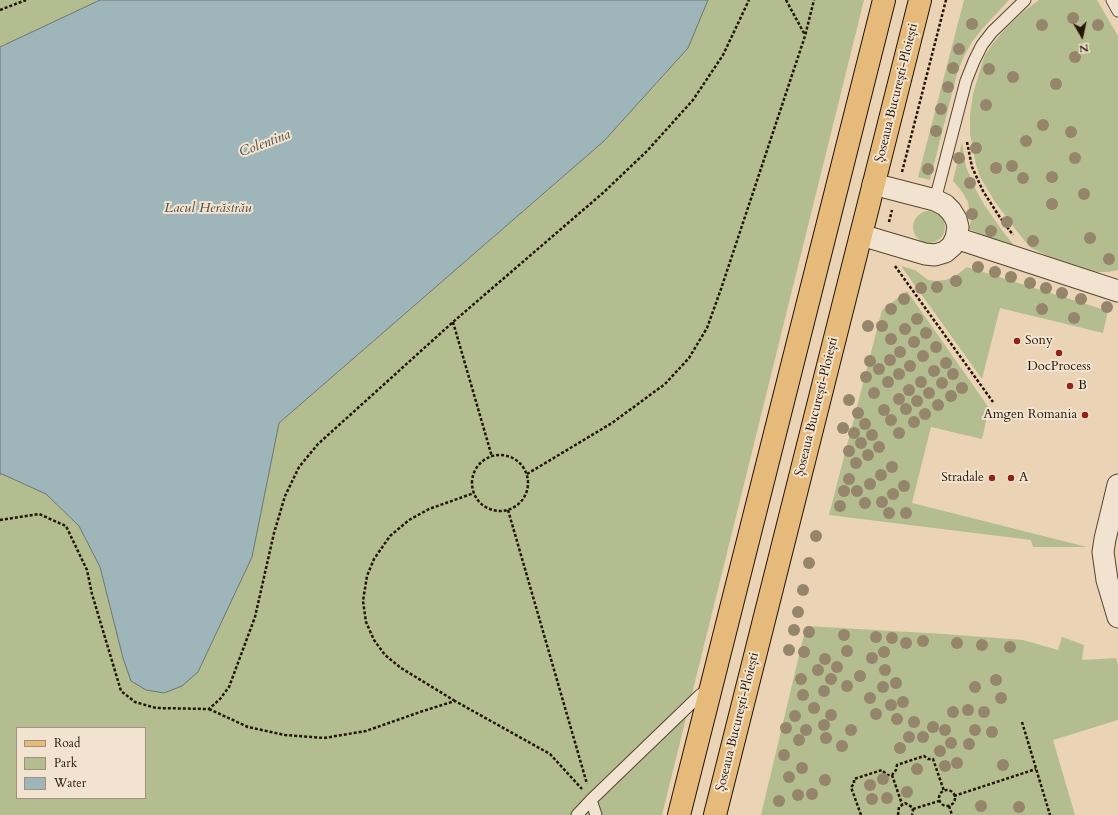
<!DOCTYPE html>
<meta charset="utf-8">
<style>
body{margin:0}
#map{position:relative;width:1118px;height:815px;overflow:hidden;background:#ead4b5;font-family:Cardo,serif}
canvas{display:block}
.legend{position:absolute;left:16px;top:727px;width:130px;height:72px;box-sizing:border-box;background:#f1e3cf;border:1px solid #9f917e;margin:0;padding:5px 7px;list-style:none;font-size:12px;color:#241505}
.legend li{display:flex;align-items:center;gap:8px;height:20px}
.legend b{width:20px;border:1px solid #9f917e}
.north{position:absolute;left:1062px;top:16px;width:40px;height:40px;-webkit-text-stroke:3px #f1e3cf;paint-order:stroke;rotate:171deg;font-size:11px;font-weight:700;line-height:16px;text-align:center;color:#241505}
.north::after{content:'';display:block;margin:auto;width:14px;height:18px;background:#241505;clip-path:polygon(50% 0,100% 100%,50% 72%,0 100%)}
</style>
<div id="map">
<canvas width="1118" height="815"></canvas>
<ul class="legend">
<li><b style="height:5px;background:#e5ba7a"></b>Road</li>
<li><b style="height:11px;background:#b4bd90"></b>Park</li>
<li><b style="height:11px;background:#9eb5b9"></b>Water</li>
</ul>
<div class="north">N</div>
</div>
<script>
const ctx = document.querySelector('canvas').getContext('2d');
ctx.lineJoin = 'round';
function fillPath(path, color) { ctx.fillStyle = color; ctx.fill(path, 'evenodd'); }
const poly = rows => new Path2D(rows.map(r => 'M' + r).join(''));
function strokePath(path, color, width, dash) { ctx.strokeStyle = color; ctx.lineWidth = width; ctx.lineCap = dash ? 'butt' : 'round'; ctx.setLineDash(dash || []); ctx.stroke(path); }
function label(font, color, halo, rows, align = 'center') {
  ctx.font = font + ' Cardo,serif'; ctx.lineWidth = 4; ctx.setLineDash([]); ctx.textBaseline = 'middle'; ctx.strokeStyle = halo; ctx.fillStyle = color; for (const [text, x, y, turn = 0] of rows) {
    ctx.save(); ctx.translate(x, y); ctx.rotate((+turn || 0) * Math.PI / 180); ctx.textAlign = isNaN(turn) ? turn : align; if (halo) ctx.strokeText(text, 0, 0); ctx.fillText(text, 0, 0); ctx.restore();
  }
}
fillPath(poly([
 [0,0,100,0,0,47],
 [708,0,864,0,662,815,0,815,0,474,2,474,46,494,79,526,100,567,123,658,131,681,198,672,252,557,279,423,604,141,688,48],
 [17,728,145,728,145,798,17,798],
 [964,0,1009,0,983,28,972,42,964,56,957,74,930,180,918,177],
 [1039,0,1097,0,1118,36,1118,270,1108,272,1092,272,1069,266,1031,248,1023,239,995,202,980,177,976,165,970,134,970,115,973,94,984,57,993,43,1007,27,1024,11],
 [962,142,966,167,977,192,985,206,1004,233,1017,249,969,229,971,221,968,202,963,193,953,181],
 '913 227a16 16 0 1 1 32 0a16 16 0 1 1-32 0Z',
 [901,266,915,270,928,280,936,281,945,280,954,277,967,267,1108,311,1103,333,1000,308,982,379],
 [907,291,989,408,982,439,931,427,912,503,1087,547,1033,547,1031,540,829,515,882,310],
 [806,626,944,634,1023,640,1058,650,1062,637,1084,645,1082,660,1116,658,1118,665,1118,720,1053,740,1075,815,761,815]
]), '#b4bd90');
const water = poly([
 [100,0,708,0,688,48,604,141,279,423,252,557,198,672,182,686,164,693,146,690,131,681,123,658,100,567,79,526,46,494,2,474,0,474,0,47,100,0]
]);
fillPath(water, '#9eb5b9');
strokePath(water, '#6d7571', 1);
const service = poly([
 [1112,0,1118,11],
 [935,200,966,81,974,61,982,45,992,32,1025,0],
 [591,800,596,815],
 [577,815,591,800,700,695,708,690]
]);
const minor = poly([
 [861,235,925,254,935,255,945,252,952,246,956,238,958,227,956,219,951,211,945,205,935,200,873,184],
 [956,238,1118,291],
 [1118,485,1105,539,1103,552,1107,580,1118,617]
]);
const primary = poly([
 [679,815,884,0],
 [715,815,920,0]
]);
strokePath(service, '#564531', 13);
strokePath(minor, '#564531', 23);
strokePath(primary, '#241505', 24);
strokePath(poly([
 [786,0,805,35],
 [0,10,26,0],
 [967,142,972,167,983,191,999,216,1013,235],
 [902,172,946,0],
 [889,222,892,210],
 [895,266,993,402],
 [453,322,492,457],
 '472 483a28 28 0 1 1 56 0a28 28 0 1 1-56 0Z',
 [527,474,612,423,665,384,689,358,707,328,721,289,805,36,814,0],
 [508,510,587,784],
 [0,520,39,514,66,526,87,570,92,594,121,691,135,702,156,708,209,709,220,699,229,687,255,617,274,533,285,496,299,467,318,444,453,322,604,192,647,151,693,100,723,55,749,0],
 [455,701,401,668,385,655,374,640,366,622,363,601,367,576,374,559,390,536,409,520,429,509,474,493],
 [209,709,248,727,285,735,324,738,366,731,420,712,455,701,550,754,582,789],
 [1022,722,1050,815],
 [892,775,902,804],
 '939 798a8 8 0 1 1 16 0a8 8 0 1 1-16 0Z',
 [954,796,1036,769],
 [949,806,952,815],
 [913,809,939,801],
 [861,815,851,787,854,784,854,779,882,770,887,775,892,775,896,770,897,765,924,756,928,759,933,759,944,791],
 [898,815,899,807,905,803,912,807,913,811,912,815]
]), '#241505', 2.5, [3, 2]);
strokePath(service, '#f1e3cf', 11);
strokePath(minor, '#f1e3cf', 21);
strokePath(primary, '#e5ba7a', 22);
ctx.fillStyle = '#95866b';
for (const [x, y] of [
 [1073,18],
 [972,24],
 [1042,25],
 [1098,25],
 [959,49],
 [1075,57],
 [953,68],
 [989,69],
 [1013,77],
 [1056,84],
 [948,87],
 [986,105],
 [941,109],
 [1043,125],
 [936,131],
 [1071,132],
 [1026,141],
 [976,148],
 [959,158],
 [1075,158],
 [1012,166],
 [996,168],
 [928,169],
 [1052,177],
 [1023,178],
 [970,183],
 [1084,194],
 [1052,204],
 [972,214],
 [1007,222],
 [991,231],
 [1090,238],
 [1033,241],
 [1109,259],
 [978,267],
 [995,272],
 [1011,277],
 [956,281],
 [1030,283],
 [937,287],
 [921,288],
 [1046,288],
 [1062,293],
 [904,299],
 [1081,299],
 [1107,307],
 [891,309],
 [1042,309],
 [1074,318],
 [917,319],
 [868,326],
 [882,326],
 [905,329],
 [926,333],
 [891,339],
 [914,342],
 [936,347],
 [900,352],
 [923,356],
 [890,360],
 [870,361],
 [946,363],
 [910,366],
 [879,369],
 [934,371],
 [899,374],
 [953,374],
 [866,377],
 [888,382],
 [921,382],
 [942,383],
 [962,388],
 [909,390],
 [874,393],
 [929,393],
 [951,396],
 [899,399],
 [849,400],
 [917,401],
 [938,405],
 [906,409],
 [884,410],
 [858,413],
 [925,414],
 [891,420],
 [914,422],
 [865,424],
 [843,428],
 [854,433],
 [899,433],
 [872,435],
 [861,443],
 [879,447],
 [849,451],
 [868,455],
 [856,463],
 [892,467],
 [881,475],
 [849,479],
 [870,484],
 [904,486],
 [844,491],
 [857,491],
 [893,494],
 [882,502],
 [865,503],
 [840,506],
 [889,513],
 [906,513],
 [816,536],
 [809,563],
 [803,590],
 [798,612],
 [794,630],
 [809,632],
 [844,635],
 [876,637],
 [892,638],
 [923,641],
 [906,643],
 [957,643],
 [982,645],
 [1010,647],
 [789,650],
 [847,651],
 [804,652],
 [884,652],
 [872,658],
 [825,659],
 [837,667],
 [818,670],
 [885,670],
 [860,676],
 [801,679],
 [831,679],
 [996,680],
 [896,683],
 [847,686],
 [883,687],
 [975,687],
 [824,691],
 [803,695],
 [870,698],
 [1001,698],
 [903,702],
 [891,705],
 [814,708],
 [968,710],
 [953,712],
 [984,712],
 [876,714],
 [831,715],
 [795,716],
 [897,719],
 [914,722],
 [824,725],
 [933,727],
 [786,728],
 [806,730],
 [851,730],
 [945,730],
 [975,730],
 [992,732],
 [909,737],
 [923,737],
 [826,738],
 [799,740],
 [951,743],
 [969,744],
 [842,746],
 [900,748],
 [940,751],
 [784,755],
 [957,763],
 [1003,765],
 [945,766],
 [802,768],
 [917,769],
 [789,777],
 [883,779],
 [825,780],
 [870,785],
 [907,792],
 [812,794],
 [798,795],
 [887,798],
 [872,799],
 [779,801],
 [981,806],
 [1019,807]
]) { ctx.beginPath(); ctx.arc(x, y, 6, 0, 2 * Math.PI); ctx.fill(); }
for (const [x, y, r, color] of [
 [1017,341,4,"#8f2418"],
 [1059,353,4,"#8f2418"],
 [1070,386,4,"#8f2418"],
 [1085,415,4,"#8f2418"],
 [992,478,4,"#8f2418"],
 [1011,478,4,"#8f2418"]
]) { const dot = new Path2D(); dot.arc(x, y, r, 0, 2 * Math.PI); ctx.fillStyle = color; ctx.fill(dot); strokePath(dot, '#f1e3cf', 1.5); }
label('13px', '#241505', '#f1e3cf', [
 ["Șoseaua București-Ploiești",897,93,-76],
 ["Șoseaua București-Ploiești",817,407,-76],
 ["Șoseaua București-Ploiești",738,722,-76]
]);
label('13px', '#241505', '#f1e3cf', [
 ["Sony",1025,341],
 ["DocProcess",1059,367,"center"],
 ["B",1078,386],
 ["Amgen Romania",1077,415,"right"],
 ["Stradale",984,478,"right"],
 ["A",1019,478]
], 'left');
label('italic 14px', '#4f4d44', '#f1e3cf', [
 ["Colentina",265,144,-21],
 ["Lacul Herăstrău",208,209]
]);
</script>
